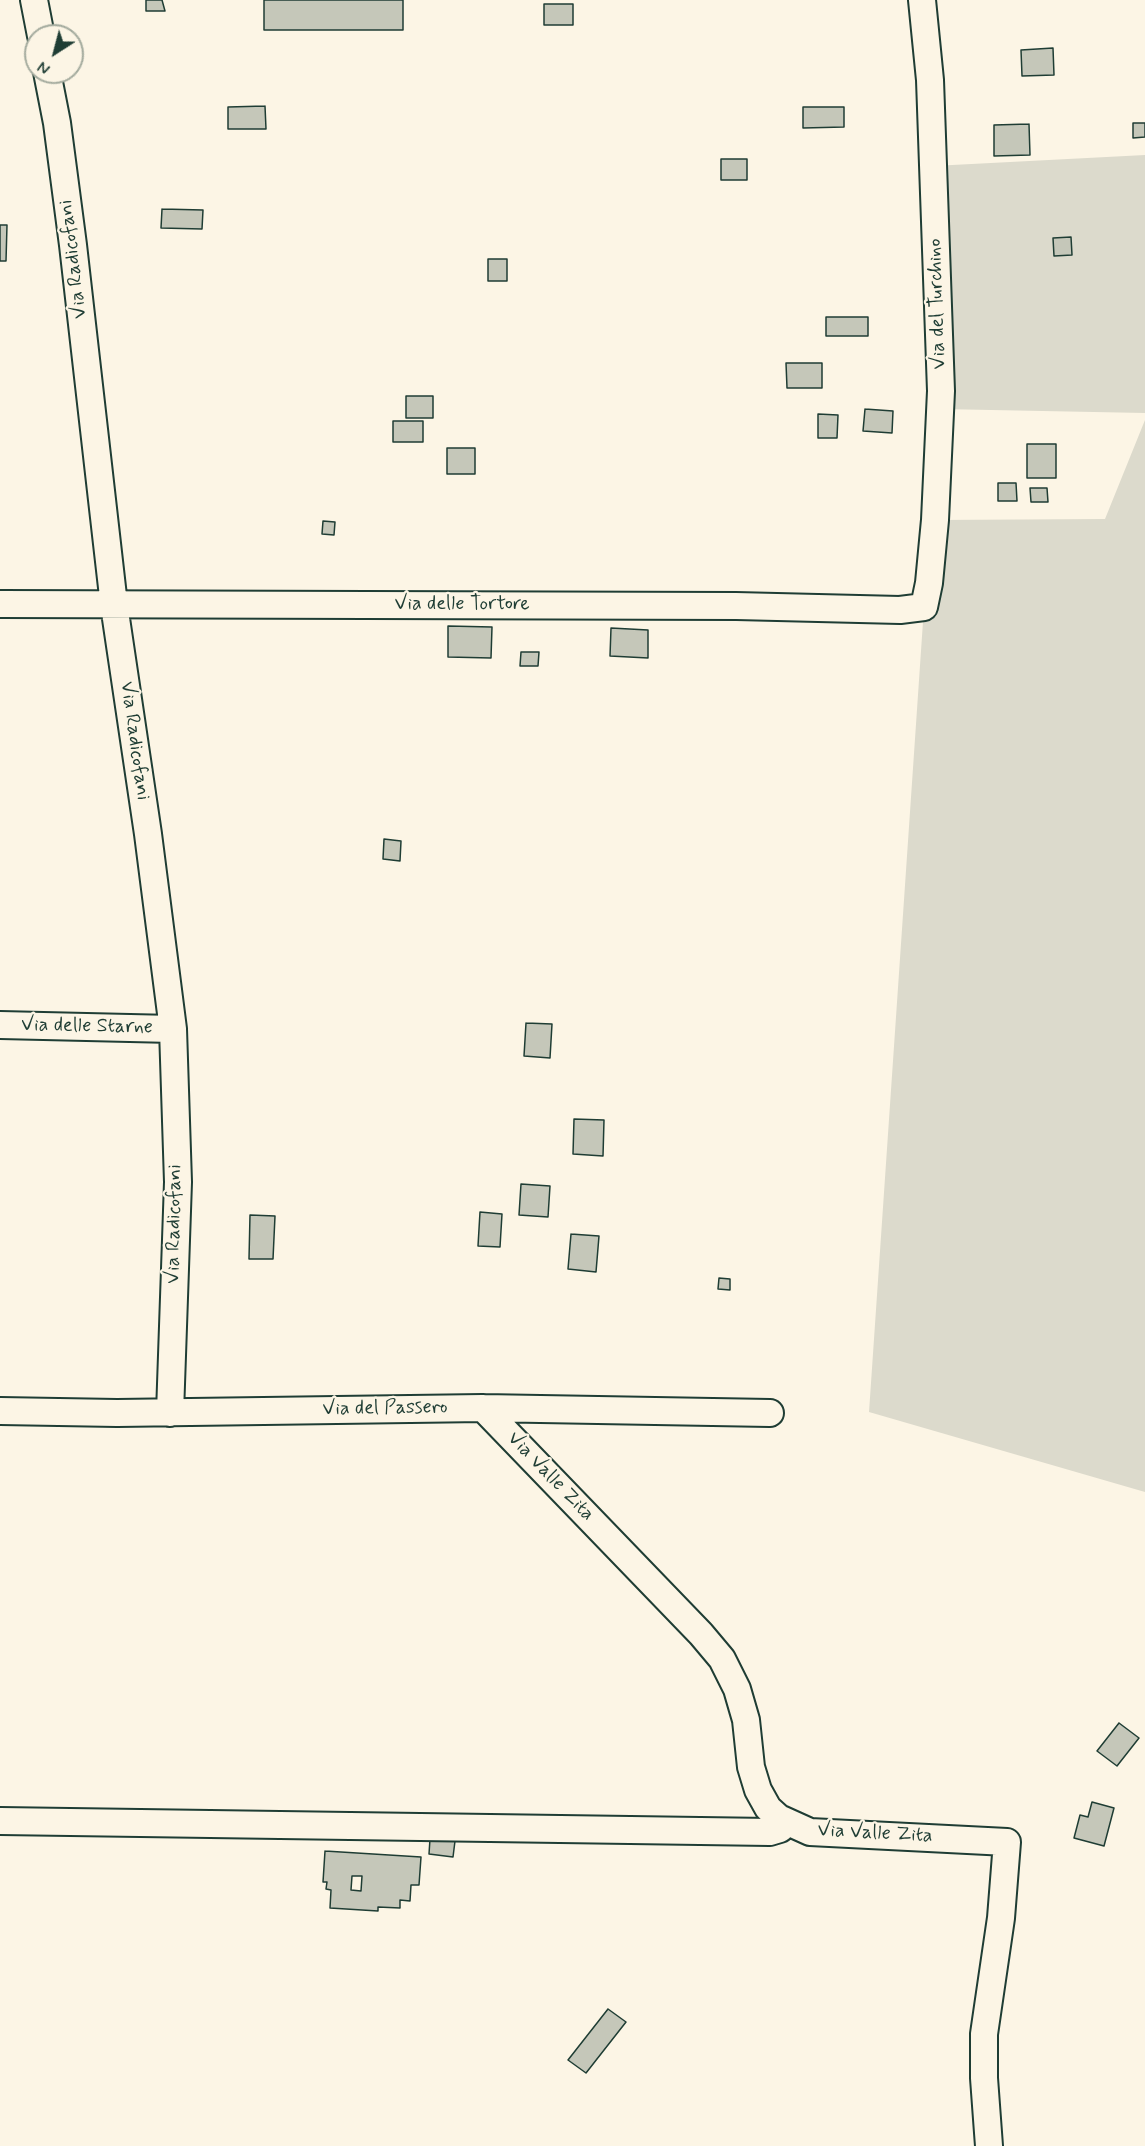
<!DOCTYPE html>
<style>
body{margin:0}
#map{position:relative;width:1145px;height:2146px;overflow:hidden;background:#fcf5e5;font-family:Mynerve,sans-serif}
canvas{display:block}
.north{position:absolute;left:24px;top:24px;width:60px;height:60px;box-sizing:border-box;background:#fcf5e5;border:2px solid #a4ab9e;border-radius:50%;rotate:216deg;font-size:16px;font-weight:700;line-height:24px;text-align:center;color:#1f3d34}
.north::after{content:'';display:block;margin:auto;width:21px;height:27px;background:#1f3d34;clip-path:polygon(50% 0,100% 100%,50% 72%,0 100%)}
</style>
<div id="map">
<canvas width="1145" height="2146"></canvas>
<div class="north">N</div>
</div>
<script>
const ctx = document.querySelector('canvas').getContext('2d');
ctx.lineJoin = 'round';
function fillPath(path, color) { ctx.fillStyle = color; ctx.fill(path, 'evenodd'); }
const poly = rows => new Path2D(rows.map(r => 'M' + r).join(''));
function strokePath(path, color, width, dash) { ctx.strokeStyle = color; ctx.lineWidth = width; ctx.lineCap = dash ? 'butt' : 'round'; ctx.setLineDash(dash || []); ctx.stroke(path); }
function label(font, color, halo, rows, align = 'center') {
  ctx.font = font + ' Mynerve,sans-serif'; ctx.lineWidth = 4.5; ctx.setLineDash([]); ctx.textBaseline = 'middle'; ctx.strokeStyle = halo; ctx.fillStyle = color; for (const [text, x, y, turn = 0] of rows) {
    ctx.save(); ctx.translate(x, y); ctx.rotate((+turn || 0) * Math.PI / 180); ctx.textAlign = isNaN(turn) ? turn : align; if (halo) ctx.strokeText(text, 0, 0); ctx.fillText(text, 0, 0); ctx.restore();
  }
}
fillPath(poly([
 [1145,155,1145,413,940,409,933,166],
 [1145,420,1145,1492,869,1412,924,607,935,520,1105,519]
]), '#dcdacc');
const building = poly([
 [146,0,162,0,165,11,146,11,146,0],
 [264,0,403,0,403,30,264,30,264,0],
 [544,4,573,4,573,25,544,25,544,4],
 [1053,48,1054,75,1022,76,1021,50,1053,48],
 [265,106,266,129,228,129,228,107,265,106],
 [803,107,844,107,844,127,803,128,803,107],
 [1133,123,1145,123,1145,137,1133,138,1133,123],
 [1029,124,1030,155,994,156,994,125,1029,124],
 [721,159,747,159,747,180,721,180,721,159],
 [162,209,203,210,202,229,161,228,162,209],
 [0,225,7,225,6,261,0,261,0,225],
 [1071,237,1072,255,1054,256,1053,238,1071,237],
 [488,259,507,259,507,281,488,281,488,259],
 [826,317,868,317,868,336,826,336,826,317],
 [786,363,822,363,822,388,787,388,786,363],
 [406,396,433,396,433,418,406,418,406,396],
 [865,409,893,411,892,433,863,431,865,409],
 [818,414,838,415,837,438,818,438,818,414],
 [393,421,423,421,423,442,393,442,393,421],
 [1027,444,1056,444,1056,478,1027,478,1027,444],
 [447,448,475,448,475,474,447,474,447,448],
 [998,483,1016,483,1017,501,998,501,998,483],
 [1030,488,1047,488,1048,502,1031,502,1030,488],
 [323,521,335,522,334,535,322,534,323,521],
 [448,626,492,627,491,658,448,657,448,626],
 [611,628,648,630,648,658,610,656,611,628],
 [521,652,539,652,538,666,520,666,521,652],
 [384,839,401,841,400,861,383,859,384,839],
 [526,1023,552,1024,550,1058,524,1056,526,1023],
 [574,1119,604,1120,603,1156,573,1154,574,1119],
 [521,1184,550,1186,548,1217,519,1215,521,1184],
 [480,1212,502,1214,500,1247,478,1246,480,1212],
 [250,1215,275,1216,273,1259,249,1259,250,1215],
 [571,1234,599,1236,596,1272,568,1269,571,1234],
 [719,1278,730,1279,730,1290,718,1289,719,1278],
 [1119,1723,1139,1738,1117,1766,1097,1751,1119,1723],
 [1092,1802,1114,1808,1104,1846,1074,1838,1080,1815,1088,1817,1092,1802],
 [430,1839,455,1841,453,1857,429,1854,430,1839],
 [325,1851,421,1857,419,1885,411,1885,410,1901,400,1900,400,1908,378,1907,378,1911,330,1908,331,1890,326,1889,327,1882,323,1882,325,1851],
 [352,1876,362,1876,361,1891,351,1890,352,1876],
 [608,2009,626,2022,586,2073,568,2060,608,2009]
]);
fillPath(building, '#c5c7b9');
strokePath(building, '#1f3d34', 1.5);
const minor = poly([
 [34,0,41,36],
 [47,72,57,123,73,245,114,605,148,834,173,1029,178,1182,170,1413],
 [0,604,736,606,900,610,924,607,929,583,935,520,941,391,930,80,922,0],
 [0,1025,173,1029],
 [483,1408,701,1634,722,1659,737,1689,746,1720,751,1767,758,1790,768,1808,779,1818,810,1832,1007,1842,1001,1918,984,2034,984,2078,989,2146],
 [0,1411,117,1413,483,1408,770,1413],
 [0,1821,770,1832,780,1829,787,1823]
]);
strokePath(minor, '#1f3d34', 30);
strokePath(minor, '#fcf5e5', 26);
label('20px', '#1f3d34', '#fcf5e5', [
 ["Via Radicofani",74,259,-97],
 ["Via del Turchino",938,304,-92],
 ["Via delle Tortore",462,605],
 ["Via Radicofani",134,741,82],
 ["Via delle Starne",87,1027,1],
 ["Via Radicofani",175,1224,-89],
 ["Via del Passero",385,1409,-1],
 ["Via Valle Zita",550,1477,46],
 ["Via Valle Zita",875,1834,3]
]);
</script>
